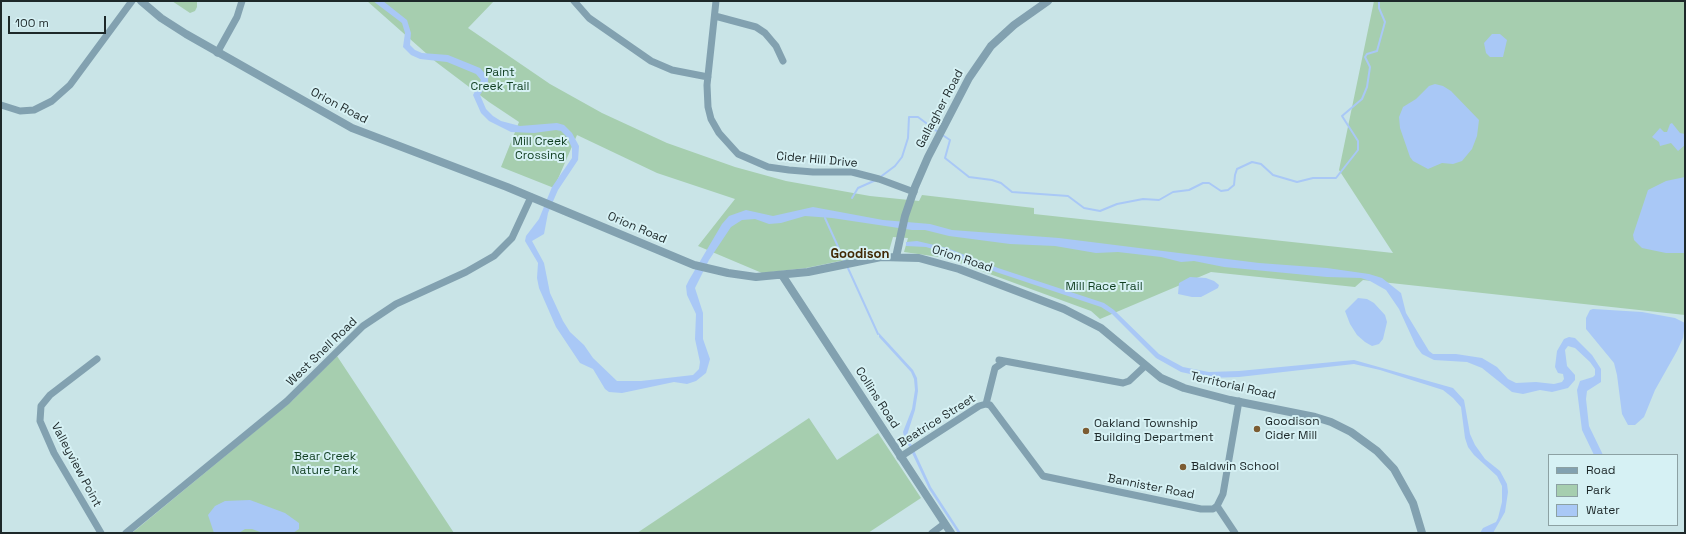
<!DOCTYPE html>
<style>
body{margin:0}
#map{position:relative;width:1686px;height:534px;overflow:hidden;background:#c9e4e7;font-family:"Space Grotesk",sans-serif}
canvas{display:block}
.frame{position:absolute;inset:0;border:2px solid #1d2829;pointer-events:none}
.legend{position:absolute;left:1548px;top:454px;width:130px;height:72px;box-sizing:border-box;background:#d6f1f4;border:1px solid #8ca1a3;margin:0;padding:5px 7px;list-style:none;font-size:12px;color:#1d2829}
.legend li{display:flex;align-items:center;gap:8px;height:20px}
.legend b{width:20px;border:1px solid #8ca1a3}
.scale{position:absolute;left:8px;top:16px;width:98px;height:18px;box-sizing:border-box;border:2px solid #1d2829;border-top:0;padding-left:5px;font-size:12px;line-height:14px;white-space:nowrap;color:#1d2829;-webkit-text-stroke:3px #d6f1f4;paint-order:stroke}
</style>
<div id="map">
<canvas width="1686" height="534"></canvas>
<div class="frame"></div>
<ul class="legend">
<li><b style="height:5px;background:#82a1b0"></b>Road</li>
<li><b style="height:11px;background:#a6ceaf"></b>Park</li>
<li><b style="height:11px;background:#a9c8f6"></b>Water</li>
</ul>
<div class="scale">100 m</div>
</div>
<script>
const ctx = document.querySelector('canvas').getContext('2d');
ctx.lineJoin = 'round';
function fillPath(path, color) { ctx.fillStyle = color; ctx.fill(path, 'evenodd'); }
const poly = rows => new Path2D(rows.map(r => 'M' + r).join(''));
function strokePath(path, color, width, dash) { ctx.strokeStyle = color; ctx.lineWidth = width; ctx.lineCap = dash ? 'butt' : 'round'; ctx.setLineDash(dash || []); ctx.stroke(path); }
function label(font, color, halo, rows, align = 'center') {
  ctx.font = font + ' "Space Grotesk",sans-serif'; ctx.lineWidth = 4; ctx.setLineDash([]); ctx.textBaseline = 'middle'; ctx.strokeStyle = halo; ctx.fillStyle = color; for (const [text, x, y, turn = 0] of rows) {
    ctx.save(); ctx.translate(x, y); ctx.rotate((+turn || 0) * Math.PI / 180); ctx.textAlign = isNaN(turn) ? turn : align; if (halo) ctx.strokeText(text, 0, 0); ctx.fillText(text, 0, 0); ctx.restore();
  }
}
fillPath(poly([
 [172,1,197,1,197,7,195,11,190,13],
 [367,1,494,1,468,28,550,84,602,113,667,143,735,167,786,181,870,196,919,201,922,195,1034,208,1034,214,1393,253,1339,170,1374,1,1685,1,1685,315,1363,280,1355,287,1211,272,1100,319,1091,311,946,258,904,252,908,238,893,237,889,251,806,268,762,273,698,246,735,199,657,173,577,135,554,188,501,167,519,122,489,102,436,62],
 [337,356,454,533,132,533,293,400],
 [809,418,837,460,878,433,921,498,868,533,637,533]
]), '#a6ceaf');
fillPath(poly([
 [373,1,383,1,407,20,411,33,410,45,415,50,422,53,448,55,480,68,488,77,488,82,480,95,486,109,493,116,501,121,520,126,557,123,564,125,572,133,579,146,578,160,558,190,548,213,544,234,532,241,544,263,550,293,563,321,570,332,584,345,593,358,617,381,641,381,693,375,699,369,700,362,695,339,696,314,687,295,686,286,689,280,722,224,729,216,746,210,773,216,813,207,883,220,930,224,952,230,1059,238,1259,263,1327,268,1369,274,1382,278,1401,293,1406,313,1429,351,1433,354,1456,354,1482,358,1497,367,1508,379,1516,383,1536,382,1554,384,1562,382,1564,379,1563,374,1558,373,1555,367,1557,351,1564,339,1569,337,1575,338,1592,355,1601,369,1601,382,1587,391,1586,399,1589,426,1603,455,1594,455,1582,430,1577,390,1580,381,1593,377,1595,375,1595,369,1590,362,1575,348,1568,346,1565,350,1567,366,1575,375,1575,380,1568,388,1552,392,1540,390,1523,394,1512,392,1482,368,1467,362,1434,360,1422,354,1416,346,1399,309,1386,290,1370,281,1361,278,1327,277,1224,267,1194,261,1181,262,1161,257,1118,252,1096,253,1055,246,1010,244,949,236,925,230,912,230,832,218,805,216,781,223,769,224,755,219,742,220,731,227,709,260,695,288,703,313,703,339,710,359,706,373,696,381,687,384,674,382,622,393,609,392,605,389,593,369,580,363,556,327,539,288,537,278,538,263,525,241,526,236,539,219,552,187,572,158,572,148,567,137,561,131,556,130,534,133,511,132,489,121,481,113,473,95,481,80,476,74,447,62,420,59,411,55,403,47,405,33,402,23],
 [1492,34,1500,34,1507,40,1503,57,1490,57,1486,53,1484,43],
 [1435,84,1443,86,1451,91,1479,120,1477,136,1472,149,1462,161,1453,164,1442,163,1428,169,1413,161,1410,157,1400,128,1399,117,1403,107,1416,99,1429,86],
 [1672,123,1680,133,1685,134,1685,145,1678,151,1671,143,1660,146,1659,142,1652,137,1660,128,1664,132,1667,132,1670,124],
 [1685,177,1685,253,1666,253,1642,248,1634,240,1633,235,1648,190,1666,181],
 [917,241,947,248,998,268,1104,303,1114,310,1159,354,1183,367,1209,372,1239,371,1354,360,1453,388,1464,400,1470,434,1475,445,1485,459,1500,471,1507,484,1508,492,1505,512,1493,533,1480,533,1483,528,1496,522,1498,518,1502,502,1502,486,1497,476,1474,455,1468,447,1465,438,1461,407,1453,398,1443,390,1380,370,1354,364,1239,377,1209,378,1181,372,1156,358,1112,314,1101,307,996,272,946,253,926,247,906,246,906,242],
 [1190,277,1206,278,1214,281,1219,285,1218,288,1201,297,1192,297,1178,294,1179,283],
 [1358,298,1367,299,1374,303,1385,315,1387,322,1383,339,1379,344,1372,346,1365,342,1357,335,1350,324,1345,311],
 [1593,309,1642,312,1675,318,1685,323,1683,338,1677,351,1655,390,1644,417,1635,425,1628,425,1622,414,1617,375,1614,363,1586,329,1586,318,1590,310],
 [879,333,913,370,917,378,918,391,915,410,907,435,931,487,961,533,958,533,929,489,904,436,903,432,912,409,915,390,914,379,911,372,879,337],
 [250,500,285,513,299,523,299,529,293,533,263,533,252,529,245,529,239,533,214,533,208,515,215,506,225,501]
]), '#a9c8f6');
strokePath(poly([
 [941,134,950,140,945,158,969,177,992,180,1001,183,1012,192,1068,196,1084,208,1100,211,1117,204,1143,199,1159,200,1173,192,1189,190,1203,183,1209,183,1221,191,1228,190,1234,185,1235,175,1237,169,1252,162,1261,164,1273,175,1297,182,1313,178,1336,178,1358,150,1358,141,1342,116,1362,99,1367,87,1370,67,1365,57,1367,54,1377,51,1385,22,1379,8,1379,1],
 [879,178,895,166,902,157,908,138,909,117,918,117,938,132],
 [852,198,858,188,876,180],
 [825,218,845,262],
 [847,266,878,334]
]), '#a9c8f6', 2);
strokePath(poly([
 [574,1,589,18,651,61,672,70,708,77],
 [716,1,707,85,708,107,711,119,719,133,738,154,768,167,789,170,813,172,852,172,879,179,914,192],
 [715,16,756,27,765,33,776,46,783,61],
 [217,53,237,17,242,1],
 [1,105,20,111,34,110,52,101,70,85,132,1],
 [97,359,50,395,41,406,40,421,54,453,101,533],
 [999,360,1123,383,1129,381,1145,366],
 [986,404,990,405,1043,476,1201,509,1213,509,1217,506,1223,494,1239,401],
 [986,404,995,368,1004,362],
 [900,457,979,406,986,404],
 [1217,506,1235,533],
 [126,533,287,401,363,326,396,304,466,272,494,256,512,238,531,197],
 [932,533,944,524]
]), '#82a1b0', 7);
strokePath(poly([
 [141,1,161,18,186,34,352,128,507,187,694,265,728,273,756,277,808,272,881,257,919,258,959,269,1064,309,1101,328,1161,378,1184,388,1230,400,1315,417,1331,422,1351,432,1377,451,1394,469,1413,503,1422,533],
 [896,257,905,216,915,187,928,157,969,78,991,46,1014,25,1048,1],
 [782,275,951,533]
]), '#82a1b0', 8);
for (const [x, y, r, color] of [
 [1257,429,4,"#7c5c32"],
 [1086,431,4,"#7c5c32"],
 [1183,467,4,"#7c5c32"]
]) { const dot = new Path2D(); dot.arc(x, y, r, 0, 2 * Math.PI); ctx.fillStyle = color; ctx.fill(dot); strokePath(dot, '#d6f1f4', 1.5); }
label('12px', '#103e20', '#d6f1f4', [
 ["Paint",500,73],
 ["Creek Trail",500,87],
 ["Mill Creek",540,142],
 ["Crossing",540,156],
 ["Mill Race Trail",1104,287],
 ["Bear Creek",325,457],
 ["Nature Park",325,471]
]);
label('12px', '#1d2829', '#d6f1f4', [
 ["Orion Road",339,106,28],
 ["Gallagher Road",940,109,-62],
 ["Cider Hill Drive",817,160,5],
 ["Orion Road",637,228,23],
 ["Orion Road",962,259,18],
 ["West Snell Road",322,352,-44],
 ["Territorial Road",1233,386,13],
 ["Collins Road",877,398,57],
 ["Beatrice Street",937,421,-32],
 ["Valleyview Point",76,465,62],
 ["Bannister Road",1151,487,11]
]);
label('12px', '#1d2829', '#d6f1f4', [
 ["Goodison",1265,422],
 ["Cider Mill",1265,436],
 ["Oakland Township",1094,424],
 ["Building Department",1094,438],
 ["Baldwin School",1191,467]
], 'left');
label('bold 13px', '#402804', '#d6f1f4', [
 ["Goodison",860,254]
]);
</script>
